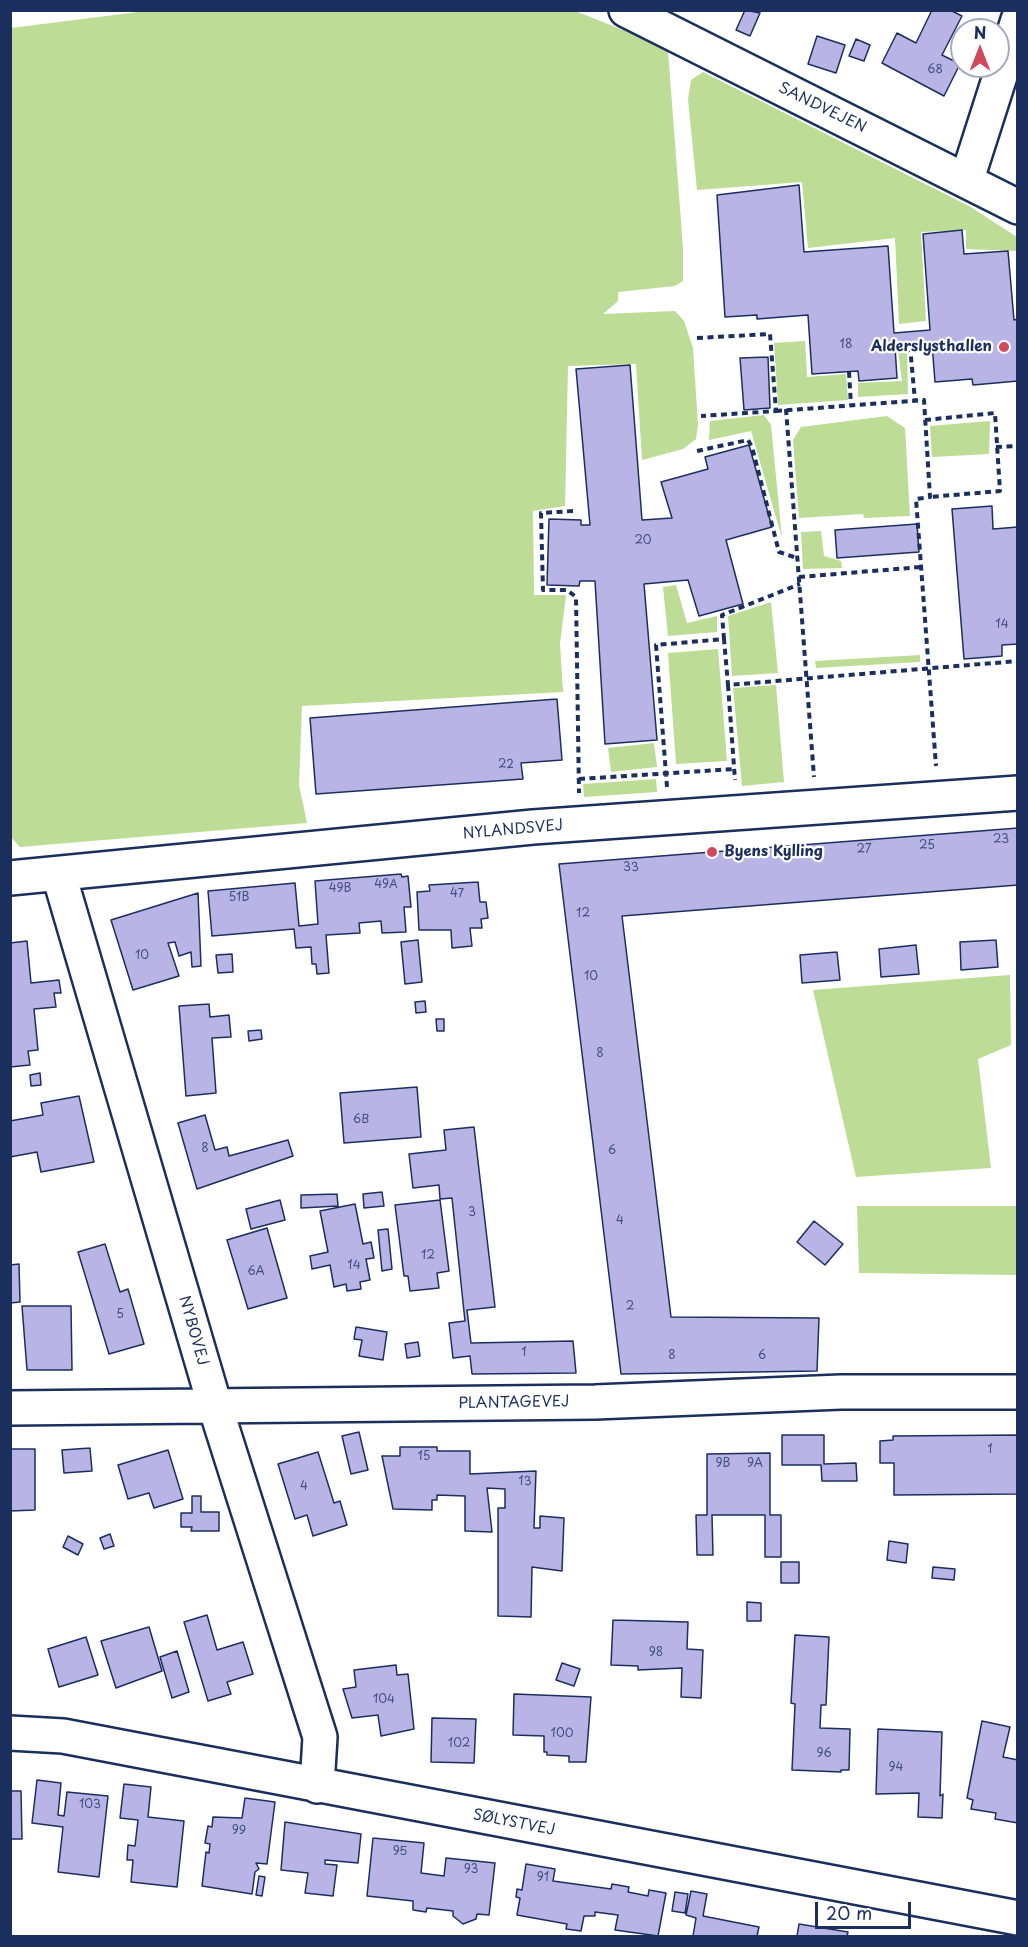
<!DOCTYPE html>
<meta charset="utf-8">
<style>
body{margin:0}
#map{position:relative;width:1028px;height:1947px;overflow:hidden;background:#fff;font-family:"Playpen Sans",sans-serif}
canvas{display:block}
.frame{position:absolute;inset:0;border:12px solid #1b2f5e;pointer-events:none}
.north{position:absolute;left:950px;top:18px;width:60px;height:60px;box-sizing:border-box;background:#fff;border:2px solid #a4acbf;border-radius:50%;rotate:0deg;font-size:16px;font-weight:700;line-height:24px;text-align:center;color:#1b2f5e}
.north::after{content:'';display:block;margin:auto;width:21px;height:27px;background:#d1495b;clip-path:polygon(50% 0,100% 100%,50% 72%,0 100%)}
.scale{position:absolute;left:815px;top:1902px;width:96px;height:27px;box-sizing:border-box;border:3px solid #1b2f5e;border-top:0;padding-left:8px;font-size:18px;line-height:21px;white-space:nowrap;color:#1b2f5e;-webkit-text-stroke:4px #fff;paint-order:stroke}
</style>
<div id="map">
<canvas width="1028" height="1947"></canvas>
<div class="frame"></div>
<div class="north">N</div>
<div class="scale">20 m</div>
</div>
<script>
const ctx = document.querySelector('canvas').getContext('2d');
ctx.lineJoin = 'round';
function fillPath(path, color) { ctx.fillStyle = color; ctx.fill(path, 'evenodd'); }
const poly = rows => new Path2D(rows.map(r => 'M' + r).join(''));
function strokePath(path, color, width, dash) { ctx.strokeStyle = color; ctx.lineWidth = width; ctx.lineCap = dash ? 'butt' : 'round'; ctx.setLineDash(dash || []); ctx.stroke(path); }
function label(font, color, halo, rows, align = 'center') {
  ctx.font = font + ' "Playpen Sans",sans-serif'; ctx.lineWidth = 4.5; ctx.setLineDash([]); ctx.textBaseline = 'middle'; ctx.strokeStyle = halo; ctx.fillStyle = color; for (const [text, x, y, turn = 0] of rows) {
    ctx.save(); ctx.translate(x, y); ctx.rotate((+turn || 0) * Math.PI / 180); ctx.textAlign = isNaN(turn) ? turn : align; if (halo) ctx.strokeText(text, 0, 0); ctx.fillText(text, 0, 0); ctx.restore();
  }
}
fillPath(poly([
 [146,11,575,11,641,37,668,51,683,248,683,281,675,286,618,292,618,301,603,314,675,311,684,321,693,348,698,425,696,439,683,449,642,460,636,364,568,366,565,506,533,511,534,595,566,595,560,644,563,692,302,706,299,785,307,823,20,847,10,836,11,28],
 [703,72,969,206,1017,237,1017,251,966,249,966,230,921,232,926,321,899,324,895,238,808,248,802,182,697,190,688,99,691,80],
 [805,341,807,377,846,374,848,400,778,405,774,343],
 [907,349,908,394,858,397,858,383,902,381,898,351],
 [764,415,771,425,782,538,751,431,709,440,710,421],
 [887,416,905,428,910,516,864,518,863,514,799,518,793,440,801,427],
 [990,421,989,454,932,457,930,426],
 [821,531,824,556,841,561,842,568,803,569,801,532],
 [676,585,687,623,717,616,717,632,668,636,663,587],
 [771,602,778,673,732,676,728,616],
 [718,649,727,761,676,764,668,653],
 [920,655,920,662,816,668,815,661],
 [776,685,784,782,742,786,733,688],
 [654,743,657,767,611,772,608,748],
 [656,779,657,792,584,797,583,784],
 [1010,975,1011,1045,978,1059,991,1168,856,1177,813,990],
 [857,1206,1017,1206,1017,1275,859,1273]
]), '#bddc95');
const building = poly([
 [745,10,760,13,750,36,736,30,745,10],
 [932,10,950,10,962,16,942,55,960,64,944,96,882,63,897,33,916,43,932,10],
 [817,36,845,45,836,73,808,64,817,36],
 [856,39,870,45,864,61,849,56,856,39],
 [799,185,804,252,888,246,894,333,930,330,923,234,962,230,964,254,1008,251,1014,320,1018,319,1018,381,973,385,972,379,935,382,932,344,895,347,897,378,859,381,858,371,812,374,808,315,757,319,757,315,725,317,717,195,799,185],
 [768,357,770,408,744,410,740,358,768,357],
 [630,365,642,520,672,518,661,482,708,469,705,457,749,445,772,527,726,540,743,604,699,616,688,580,644,584,657,740,605,744,595,581,580,581,579,586,547,585,549,519,581,520,581,525,590,525,576,369,630,365],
 [992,506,993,529,1018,527,1018,644,1002,645,1002,656,964,659,952,509,992,506],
 [917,524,919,552,837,558,835,530,917,524],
 [557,699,562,760,521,763,523,779,316,794,310,718,557,699],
 [1018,828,1018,885,622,916,671,1317,819,1318,817,1371,621,1374,559,864,1018,828],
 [401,874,402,877,408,876,411,907,404,907,406,932,382,933,381,921,359,923,360,933,326,935,329,973,317,974,316,964,312,964,311,947,296,948,294,929,212,936,208,891,295,883,299,926,318,924,315,881,401,874],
 [478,882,480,902,486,902,488,918,481,919,482,928,470,928,472,946,452,948,451,930,419,930,417,892,430,891,429,885,478,882],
 [198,893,201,966,192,967,191,952,179,956,175,942,168,943,179,976,133,990,111,920,198,893],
 [418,940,422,982,405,984,401,942,418,940],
 [996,940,998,967,961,970,960,942,996,940],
 [27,941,31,983,59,980,61,993,54,993,56,1007,34,1009,38,1050,28,1051,30,1065,10,1067,10,943,27,941],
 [916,945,919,974,881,977,879,949,916,945],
 [837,952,840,980,802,983,800,955,837,952],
 [232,954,233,972,218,973,216,955,232,954],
 [425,1001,426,1012,416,1013,415,1002,425,1001],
 [209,1004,210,1017,229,1015,231,1037,212,1038,216,1093,186,1096,179,1006,209,1004],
 [436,1019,444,1019,444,1031,437,1031,436,1019],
 [261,1030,262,1039,249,1041,248,1031,261,1030],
 [40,1073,41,1085,31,1086,30,1075,40,1073],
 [417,1087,421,1137,344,1143,340,1093,417,1087],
 [79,1096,94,1162,41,1172,37,1152,10,1157,10,1121,43,1115,41,1103,79,1096],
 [205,1115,215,1150,227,1147,229,1156,288,1140,293,1156,197,1189,178,1123,205,1115],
 [474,1127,495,1307,467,1310,471,1343,573,1341,576,1373,472,1374,470,1356,453,1358,449,1323,465,1321,452,1198,440,1199,439,1185,413,1188,409,1154,446,1150,444,1130,474,1127],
 [382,1192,384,1206,364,1208,363,1194,382,1192],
 [337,1194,338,1206,301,1208,301,1195,337,1194],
 [280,1200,285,1220,251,1229,246,1209,280,1200],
 [440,1200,449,1271,437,1273,439,1288,410,1291,408,1276,404,1276,395,1205,440,1200],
 [355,1204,363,1244,371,1242,374,1258,366,1259,370,1280,360,1282,361,1289,347,1291,346,1284,334,1287,330,1265,312,1269,310,1256,328,1252,320,1211,355,1204],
 [814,1221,843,1244,825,1265,797,1242,814,1221],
 [267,1228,287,1298,248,1309,227,1240,267,1228],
 [388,1229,392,1269,382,1271,378,1230,388,1229],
 [105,1244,120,1292,128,1289,144,1344,109,1354,78,1252,105,1244],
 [19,1264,20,1302,10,1303,10,1265,19,1264],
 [22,1306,71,1306,72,1370,27,1370,22,1306],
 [356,1327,387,1332,383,1360,359,1356,362,1340,354,1339,356,1327],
 [418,1342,420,1356,407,1358,405,1344,418,1342],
 [359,1432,368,1470,351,1474,342,1436,359,1432],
 [782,1435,824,1435,824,1464,856,1463,857,1481,822,1481,821,1465,782,1465,782,1435],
 [1018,1435,1018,1494,894,1495,894,1463,880,1463,880,1441,893,1440,893,1436,1018,1435],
 [400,1447,437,1447,437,1451,470,1451,470,1474,536,1471,534,1528,540,1528,540,1516,564,1518,562,1571,532,1567,531,1617,498,1616,498,1508,505,1508,505,1489,487,1488,492,1532,465,1531,465,1496,437,1495,437,1500,432,1500,432,1510,393,1509,382,1456,400,1456,400,1447],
 [90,1448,92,1471,64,1473,62,1450,90,1448],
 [10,1449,35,1449,35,1510,10,1511,10,1449],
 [168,1450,183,1499,154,1508,149,1493,128,1499,118,1465,168,1450],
 [318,1452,334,1503,340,1501,347,1525,313,1536,307,1515,295,1519,278,1464,318,1452],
 [770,1453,770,1515,781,1515,781,1557,765,1557,765,1515,712,1515,713,1555,697,1555,696,1515,707,1515,707,1454,770,1453],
 [192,1496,201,1496,201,1512,219,1512,219,1531,191,1531,192,1527,181,1527,181,1513,192,1513,192,1496],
 [110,1534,114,1546,104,1549,100,1538,110,1534],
 [68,1536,83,1544,78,1555,63,1547,68,1536],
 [889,1541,908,1544,906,1563,887,1560,889,1541],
 [781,1562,799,1562,799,1583,781,1583,781,1562],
 [933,1567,955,1569,954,1580,932,1578,933,1567],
 [747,1602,761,1603,761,1621,747,1621,747,1602],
 [207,1615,217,1650,243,1642,253,1674,227,1682,231,1694,208,1701,184,1622,207,1615],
 [613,1620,688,1622,687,1649,703,1650,701,1698,681,1697,682,1668,638,1670,638,1666,611,1665,613,1620],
 [149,1627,162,1671,116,1688,101,1641,149,1627],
 [795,1635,829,1637,826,1705,821,1705,820,1728,850,1729,849,1770,841,1770,841,1772,792,1770,795,1704,791,1703,795,1635],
 [86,1637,98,1675,59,1687,48,1649,86,1637],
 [177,1651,189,1692,172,1698,160,1657,177,1651],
 [562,1663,580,1669,574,1686,556,1680,562,1663],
 [396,1665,397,1675,408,1674,414,1729,381,1736,378,1715,352,1718,343,1689,356,1687,354,1670,396,1665],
 [514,1694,591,1697,586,1762,569,1762,569,1756,547,1755,547,1752,544,1752,544,1736,513,1735,514,1694],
 [432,1718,476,1719,474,1763,431,1762,432,1718],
 [982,1721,1010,1727,1003,1757,1018,1760,1018,1823,995,1819,996,1813,971,1809,973,1800,967,1798,982,1721],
 [878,1729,942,1732,940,1796,943,1794,942,1818,918,1817,919,1793,876,1794,878,1729],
 [37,1780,61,1783,58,1815,64,1816,67,1792,108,1796,99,1877,58,1872,63,1827,32,1823,37,1780],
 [124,1784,151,1787,148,1817,184,1821,177,1887,131,1882,133,1860,127,1860,128,1845,135,1846,138,1820,120,1818,124,1784],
 [10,1791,21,1791,22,1839,10,1839,10,1791],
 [245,1798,275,1802,267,1864,256,1863,259,1869,255,1872,252,1894,202,1886,206,1852,209,1853,210,1844,205,1843,208,1826,212,1827,213,1817,242,1818,245,1798],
 [285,1822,361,1834,358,1863,325,1860,325,1864,337,1865,333,1896,305,1893,308,1873,281,1870,285,1822],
 [373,1838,424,1843,421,1873,444,1876,446,1858,495,1863,489,1915,477,1914,476,1919,463,1924,453,1916,453,1911,427,1908,426,1912,413,1910,413,1901,367,1896,373,1838],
 [526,1864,555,1869,553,1881,611,1889,612,1884,629,1887,628,1892,648,1896,649,1890,666,1893,658,1936,615,1930,618,1915,595,1912,595,1916,584,1916,581,1931,566,1929,567,1924,517,1915,520,1898,516,1897,517,1889,522,1890,526,1864],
 [259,1876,265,1877,262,1896,256,1895,259,1876],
 [691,1891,707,1894,703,1916,759,1927,757,1936,693,1936,696,1918,686,1915,691,1891],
 [675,1892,688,1894,685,1913,672,1911,675,1892],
 [799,1924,848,1932,847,1936,797,1936,799,1924]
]);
fillPath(building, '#b9b4e6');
strokePath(building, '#1b2f5e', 1.5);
const minor = poly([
 [626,10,1018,207],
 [967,179,1018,20],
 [59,875,215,1406,320,1737,317,1786],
 [10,878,533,827,1018,793],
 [10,1408,595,1402,841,1392,1018,1392],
 [10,1733,63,1736,1018,1918]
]);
strokePath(minor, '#1b2f5e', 38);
strokePath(poly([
 [697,338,770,334,776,411,701,416],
 [910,346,915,401],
 [849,372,851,405],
 [786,409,814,777],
 [776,411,924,400,930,497,916,499,936,766],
 [925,420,995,413,1000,491,930,497],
 [996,447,1018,446],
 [697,451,748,440,752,447,779,552,797,558],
 [573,511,541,513,543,590,567,590,576,597,579,793],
 [799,577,921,567],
 [724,639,722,615,800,584],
 [728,685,735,780],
 [579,779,734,769],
 [667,787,656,645,724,639,728,685,1018,661]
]), '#1b2f5e', 4, [6, 4.5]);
strokePath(minor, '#fff', 33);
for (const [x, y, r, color] of [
 [1004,347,6,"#d1495b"],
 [712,852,6,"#d1495b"]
]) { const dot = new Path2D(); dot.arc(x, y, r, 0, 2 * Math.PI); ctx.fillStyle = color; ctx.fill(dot); strokePath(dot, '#fff', 2); }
label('12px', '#425080', null, [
 ["68",935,70],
 ["18",846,345],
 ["20",643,541],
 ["14",1002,625],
 ["22",506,765],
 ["23",1001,840],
 ["25",927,846],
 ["27",864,850],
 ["33",631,868],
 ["49A",386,885],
 ["49B",340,889],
 ["47",457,894],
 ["51B",239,898],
 ["12",583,914],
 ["10",142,956],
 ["10",591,977],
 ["8",600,1054],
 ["6B",361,1120],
 ["8",205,1149],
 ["6",612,1151],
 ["3",472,1213],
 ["4",620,1221],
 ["12",428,1256],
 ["14",354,1266],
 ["6A",256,1272],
 ["2",630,1307],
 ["5",120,1315],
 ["1",524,1353],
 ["8",672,1356],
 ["6",762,1356],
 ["1",990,1450],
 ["15",424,1457],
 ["9B",723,1464],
 ["9A",755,1464],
 ["13",525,1482],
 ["4",304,1487],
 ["98",656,1653],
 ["104",384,1700],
 ["100",562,1734],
 ["102",459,1744],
 ["96",824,1754],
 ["94",896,1768],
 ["103",90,1805],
 ["99",239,1831],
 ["95",400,1852],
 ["93",471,1870],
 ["91",543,1878]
]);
label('15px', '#1b2f5e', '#fff', [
 ["SANDVEJEN",822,108,26],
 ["NYLANDSVEJ",513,830,-5],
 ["NYBOVEJ",193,1331,74],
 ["PLANTAGEVEJ",514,1403,-1],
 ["SØLYSTVEJ",514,1823,11]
]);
label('bold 15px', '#1b2f5e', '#fff', [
 ["Alderslysthallen",992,347],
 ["Byens Kylling",724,852,"left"]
], 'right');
</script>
